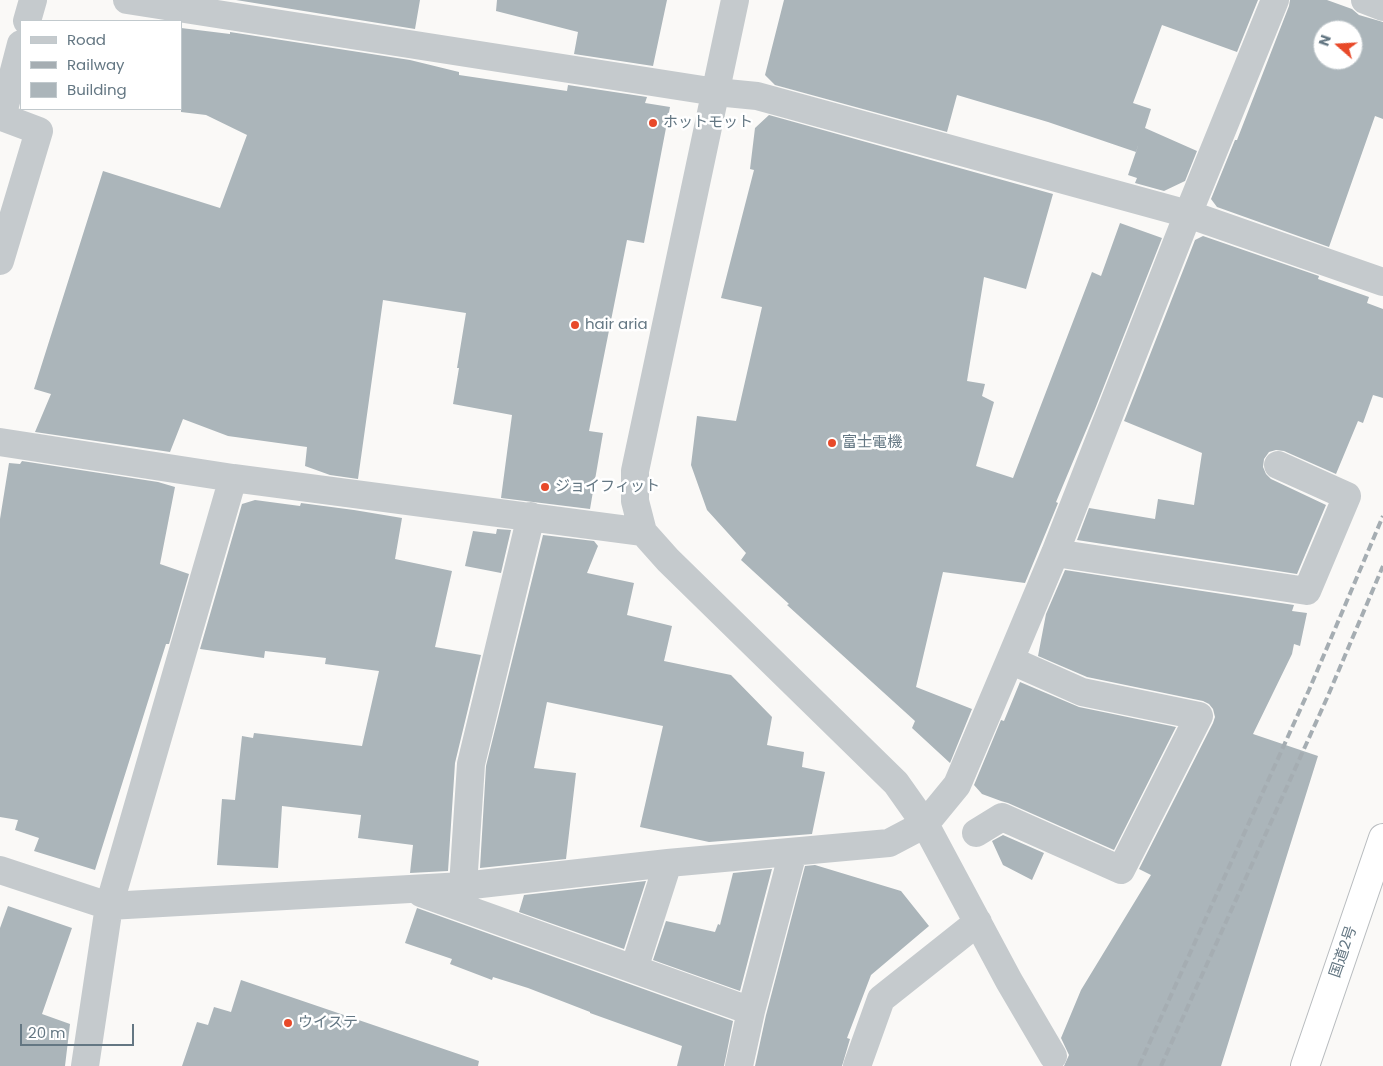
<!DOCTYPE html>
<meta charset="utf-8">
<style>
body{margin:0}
#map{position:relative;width:1383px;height:1066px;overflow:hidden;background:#faf9f7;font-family:Poppins,sans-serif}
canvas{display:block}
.legend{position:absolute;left:20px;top:20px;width:162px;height:90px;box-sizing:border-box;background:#fff;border:1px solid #c1c9cd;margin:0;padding:6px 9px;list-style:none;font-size:15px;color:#647783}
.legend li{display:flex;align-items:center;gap:10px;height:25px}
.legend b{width:25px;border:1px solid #c1c9cd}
.north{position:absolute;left:1313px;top:20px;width:50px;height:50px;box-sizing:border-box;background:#fff;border:1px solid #c1c9cd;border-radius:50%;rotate:289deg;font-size:14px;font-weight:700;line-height:20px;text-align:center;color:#647783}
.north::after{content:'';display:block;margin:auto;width:18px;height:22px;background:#e84929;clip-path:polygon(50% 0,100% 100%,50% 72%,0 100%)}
.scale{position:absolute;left:20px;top:1024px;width:114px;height:22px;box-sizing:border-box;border:2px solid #647783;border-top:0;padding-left:6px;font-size:15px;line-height:18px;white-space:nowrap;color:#647783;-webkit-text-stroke:4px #fff;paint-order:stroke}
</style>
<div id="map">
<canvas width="1383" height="1066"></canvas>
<ul class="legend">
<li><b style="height:6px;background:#c5cacd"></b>Road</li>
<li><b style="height:6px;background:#a5adb2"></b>Railway</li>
<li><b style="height:14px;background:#abb5ba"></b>Building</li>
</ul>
<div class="north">N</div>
<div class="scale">20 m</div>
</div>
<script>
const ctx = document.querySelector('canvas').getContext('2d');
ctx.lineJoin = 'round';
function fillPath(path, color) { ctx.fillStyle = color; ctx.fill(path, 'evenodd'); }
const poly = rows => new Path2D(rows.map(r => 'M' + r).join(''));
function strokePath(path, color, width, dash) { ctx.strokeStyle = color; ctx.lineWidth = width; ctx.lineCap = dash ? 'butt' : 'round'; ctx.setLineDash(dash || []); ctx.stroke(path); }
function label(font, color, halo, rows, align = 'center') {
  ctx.font = font + ' Poppins,"Noto Sans JP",sans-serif'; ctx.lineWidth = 5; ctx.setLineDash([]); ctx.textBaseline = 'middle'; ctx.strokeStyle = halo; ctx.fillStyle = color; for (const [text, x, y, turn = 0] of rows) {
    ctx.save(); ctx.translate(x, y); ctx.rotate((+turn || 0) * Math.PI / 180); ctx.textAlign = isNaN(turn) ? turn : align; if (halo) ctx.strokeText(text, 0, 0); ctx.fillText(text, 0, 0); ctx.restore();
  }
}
fillPath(poly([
 [236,0,420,0,415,29],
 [497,0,667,0,653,66,574,54,578,32,496,11],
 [784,0,1258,0,1237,52,1162,25,1133,103,1151,109,1145,128,1197,151,1185,181,1164,191,1135,183,1137,178,1128,175,1139,143,1136,152,1048,122,957,95,947,132,775,85,765,75],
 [1290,0,1327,0,1352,9,1359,15,1383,22,1383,119,1375,116,1329,247,1217,207,1211,199,1235,140,1237,140,1289,6],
 [1323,30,1353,30,1353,60,1323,60],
 [181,28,230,34,230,32,410,60,459,72,459,75,567,91,568,85,647,97,645,103,670,107,644,243,627,240,589,431,603,433,590,509,501,498,512,415,453,404,459,368,457,368,466,313,383,300,358,479,330,475,305,466,307,447,228,436,183,419,170,452,35,432,51,394,34,389,103,171,220,208,247,135,206,115,181,112],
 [769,115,1053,194,1026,289,984,277,967,381,985,384,982,396,994,402,976,466,1013,478,1092,272,1101,276,1120,223,1162,238,1095,409,1056,502,1058,503,1025,583,943,572,916,687,972,709,950,763,912,728,915,721,787,605,789,604,741,560,746,553,707,510,691,465,697,416,736,421,762,307,721,298,754,170,750,169,755,128],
 [1203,236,1319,276,1318,279,1369,297,1367,303,1383,309,1383,398,1373,395,1363,423,1358,421,1336,474,1284,451,1276,450,1269,452,1264,459,1263,467,1266,474,1271,479,1326,505,1297,574,1077,540,1089,508,1155,519,1158,499,1194,505,1202,453,1124,421,1195,240],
 [22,461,158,482,175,487,160,564,189,574,169,644,166,644,95,870,34,851,39,838,15,830,18,820,0,817,0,519,9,463,20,464],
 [255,500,300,506,301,503,354,510,402,518,395,559,452,571,435,647,481,655,455,763,448,871,410,873,413,845,358,838,361,815,282,806,278,868,217,865,222,799,235,800,242,736,253,738,254,733,362,746,379,671,325,664,326,658,265,651,264,658,200,649,242,504],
 [497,529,511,530,501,573,465,566,473,531,496,534],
 [543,535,594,541,598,546,587,573,634,583,627,615,672,626,664,661,731,675,772,717,767,745,804,752,802,767,825,772,812,834,709,842,640,827,663,726,547,702,534,768,576,773,566,859,480,868,486,766],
 [1065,570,1294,605,1292,611,1307,613,1300,646,1294,644,1292,654,1253,734,1318,756,1221,1066,1064,1066,1069,1055,1061,1038,1081,990,1151,875,1139,869,1213,723,1215,717,1213,709,1209,704,1203,701,1087,677,1038,656,1046,614],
 [1020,682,1079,707,1176,727,1114,850,1008,803,1001,801,982,794,974,785,1001,720,1004,721],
 [1003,835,1044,853,1032,880,1003,865,992,841],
 [815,865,901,891,929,926,871,975,847,1038,850,1039,842,1066,755,1066,766,1015,805,866],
 [772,869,740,991,653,960,666,921,715,932,718,924,720,925,733,873],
 [646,881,624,949,519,912,524,895],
 [8,906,72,928,42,1014,70,1024,65,1066,0,1066,0,928],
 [417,908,733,1021,724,1066,677,1066,682,1046,590,1013,590,1012,528,988,493,977,492,980,450,964,452,959,405,943],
 [241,980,479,1061,478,1066,182,1066,197,1022,208,1025,214,1007,231,1012]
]), '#abb5ba');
const highway = poly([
 [1305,1066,1383,838]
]);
strokePath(highway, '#b8bcbf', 30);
strokePath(poly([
 [127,0,716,92,757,96,1188,214,1383,282],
 [735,0,635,471,635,501,643,532,668,560,896,783,925,824,1009,981,1053,1056],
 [1365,0,1383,7],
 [27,21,33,0],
 [0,261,39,131,2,117,21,44],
 [0,442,233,478,643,532],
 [1055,553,1307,591,1347,496,1278,465],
 [976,833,1002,817,1121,870,1199,716,1082,692,1010,660],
 [0,870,109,906,463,886,668,863,889,843,925,824,957,785,1010,660,1055,553,1188,214,1275,0],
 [463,886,471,764,531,516],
 [421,893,751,1011],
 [634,969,668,863],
 [85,1066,109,906,233,478],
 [739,1066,751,1011,793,852],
 [857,1066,881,999,978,922]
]), '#c5cacd', 28);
strokePath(highway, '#fff', 28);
strokePath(poly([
 [1139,1066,1309,690,1383,516],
 [1161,1066,1327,698,1383,566]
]), '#a5adb2', 4, [8, 4]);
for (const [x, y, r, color] of [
 [653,123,5,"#e84929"],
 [575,325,5,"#e84929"],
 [832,443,5,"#e84929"],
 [545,487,5,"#e84929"],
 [288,1023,5,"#e84929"]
]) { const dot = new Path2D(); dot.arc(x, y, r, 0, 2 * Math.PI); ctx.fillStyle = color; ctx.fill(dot); strokePath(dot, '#fff', 2); }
label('15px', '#647783', '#fff', [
 ["ホットモット",663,123],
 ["hair aria",585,325],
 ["富士電機",842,443],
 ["ジョイフィット",555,487],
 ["ウイステ",298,1023]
], 'left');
label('15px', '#647783', '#fff', [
 ["国道2号",1344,952,-71]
]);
</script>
